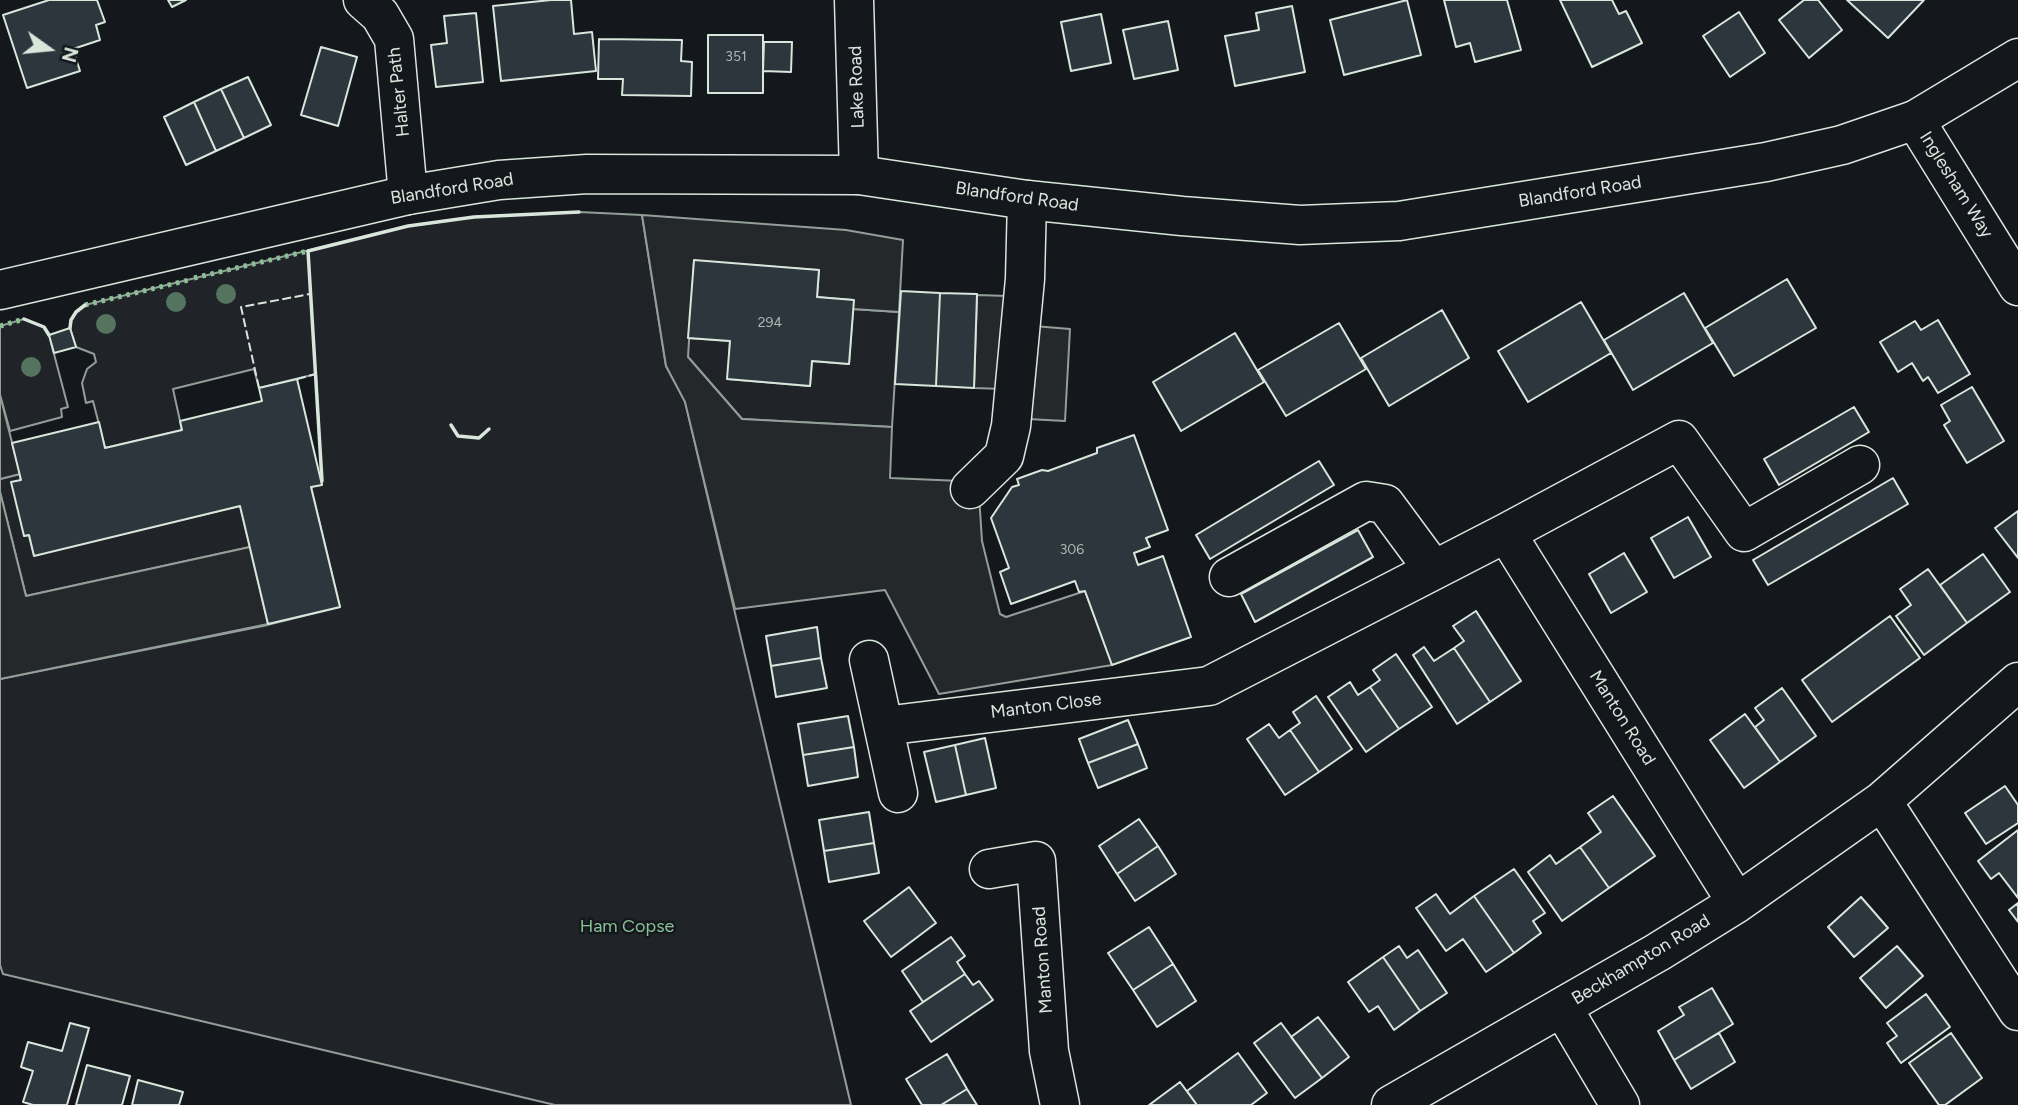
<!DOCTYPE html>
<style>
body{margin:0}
#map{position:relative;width:2018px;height:1105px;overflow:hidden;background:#14181c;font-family:Figtree,sans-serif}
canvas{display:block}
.north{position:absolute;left:14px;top:14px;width:70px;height:70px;-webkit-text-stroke:5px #14181c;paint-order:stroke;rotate:105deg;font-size:19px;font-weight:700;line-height:28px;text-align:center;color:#d8e6dc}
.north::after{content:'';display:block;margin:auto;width:24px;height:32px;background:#d8e6dc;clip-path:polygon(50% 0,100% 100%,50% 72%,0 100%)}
</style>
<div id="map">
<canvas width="2018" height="1105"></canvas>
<div class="north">N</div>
</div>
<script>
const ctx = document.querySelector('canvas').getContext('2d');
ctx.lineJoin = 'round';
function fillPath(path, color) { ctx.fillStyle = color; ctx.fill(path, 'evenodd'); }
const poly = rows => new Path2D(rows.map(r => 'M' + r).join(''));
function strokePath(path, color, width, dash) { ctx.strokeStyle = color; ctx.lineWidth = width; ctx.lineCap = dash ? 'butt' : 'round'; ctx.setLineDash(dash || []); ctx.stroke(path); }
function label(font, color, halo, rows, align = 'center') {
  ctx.font = font + ' Figtree,sans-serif'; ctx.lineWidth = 5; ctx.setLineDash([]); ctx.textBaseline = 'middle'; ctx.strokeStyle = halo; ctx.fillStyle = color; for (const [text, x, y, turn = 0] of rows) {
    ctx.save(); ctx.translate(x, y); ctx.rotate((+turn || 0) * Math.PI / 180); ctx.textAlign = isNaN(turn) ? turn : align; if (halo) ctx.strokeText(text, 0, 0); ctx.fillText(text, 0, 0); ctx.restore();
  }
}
const green = poly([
 [579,212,642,215,666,366,685,401,851,1105,555,1105,3,974,0,965,0,679,263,626,340,607,311,487,322,484,316,374,259,388,254,369,173,389,182,430,105,448,93,401,86,403,82,383,87,369,96,362,94,354,76,347,70,328,71,320,76,312,85,305,408,226,474,217,579,212],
 [853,309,899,312,892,427,742,419,688,357,688,338,730,341,728,379,810,386,812,361,849,364,853,309],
 [24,319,44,327,49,335,68,407,61,409,62,417,10,431,0,395,0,326,24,319],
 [20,474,24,536,29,535,34,555,240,506,250,547,26,596,0,492,0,479,20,474]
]);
fillPath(green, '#202428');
strokePath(green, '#939e99', 2);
const parking = poly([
 [642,215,846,230,903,240,899,312,853,309,853,300,817,297,819,270,694,261,688,357,742,419,892,427,890,478,961,481,979,495,982,541,1000,614,1006,617,1085,591,1112,665,939,694,885,590,735,609,685,402,666,366,642,215],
 [977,295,1008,296,1004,389,974,388,977,295],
 [1034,326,1070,329,1065,421,1028,419,1034,326],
 [0,395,20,474,0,479,0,395],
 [0,492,26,596,250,547,268,624,0,679,0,492]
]);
fillPath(parking, '#24282b');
strokePath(parking, '#939e99', 2);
const building = poly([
 [49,0,97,0,105,22,96,25,100,40,73,49,80,71,27,88,3,15,49,0],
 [168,0,186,0,172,7,168,0],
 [551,0,571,0,574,34,592,32,596,71,501,81,493,6,551,0],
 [1407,0,1421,55,1344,75,1330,20,1407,0],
 [1444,0,1507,0,1521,50,1475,62,1470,43,1456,47,1444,0],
 [1560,0,1612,0,1619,14,1626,11,1642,43,1592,67,1560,0],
 [1804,0,1818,0,1842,30,1809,58,1779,20,1804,0],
 [1847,0,1924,0,1888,38,1847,0],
 [1292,6,1305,72,1235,86,1225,36,1259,30,1256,13,1292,6],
 [1739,12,1765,53,1730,77,1703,36,1739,12],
 [476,13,483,82,436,87,431,45,447,43,444,16,476,13],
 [1101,14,1111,63,1071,71,1061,22,1101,14],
 [1168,21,1178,70,1134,79,1123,30,1168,21],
 [708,35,763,35,763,93,708,93,708,35],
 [599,39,682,40,681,61,692,62,691,96,622,95,623,79,598,79,599,39],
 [764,42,792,42,791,72,763,71,764,42],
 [321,47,357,57,338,126,301,115,321,47],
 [248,77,271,125,244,138,221,89,248,77],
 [221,89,244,138,216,151,194,102,221,89],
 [194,102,216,151,186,165,164,117,194,102],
 [694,260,819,270,817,297,854,300,849,364,812,361,810,386,727,379,730,341,688,338,694,260],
 [1787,279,1816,328,1734,376,1705,328,1787,279],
 [901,291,940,293,936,386,895,384,901,291],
 [940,293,977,294,974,388,936,386,940,293],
 [1684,293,1713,343,1633,390,1604,340,1684,293],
 [1581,302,1611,353,1528,402,1498,351,1581,302],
 [1442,310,1469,358,1389,406,1361,358,1442,310],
 [1938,320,1970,374,1938,393,1928,377,1923,381,1912,363,1898,372,1880,342,1915,321,1921,330,1938,320],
 [1339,323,1366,369,1286,416,1258,370,1339,323],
 [70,328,76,347,54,353,49,335,70,328],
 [1235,333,1264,382,1181,431,1153,382,1235,333],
 [297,379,322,485,311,487,340,607,268,624,240,506,34,556,29,535,24,536,11,482,21,480,12,443,99,422,105,448,182,430,180,421,262,401,259,388,297,379],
 [1972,387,2004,441,1967,463,1944,425,1950,421,1941,405,1972,387],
 [1854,407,1869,432,1779,485,1764,459,1854,407],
 [1134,435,1168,530,1146,538,1150,547,1134,553,1138,565,1163,556,1191,637,1112,665,1085,591,1079,592,1075,581,1011,604,1000,572,1009,568,991,518,1012,487,1019,485,1017,479,1042,470,1048,471,1097,453,1097,448,1134,435],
 [1319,461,1334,485,1210,559,1196,535,1319,461],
 [1893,478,1908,504,1768,585,1753,560,1893,478],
 [2018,511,2018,558,1995,528,2018,511],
 [1688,517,1711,557,1674,578,1651,538,1688,517],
 [1358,530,1373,557,1255,622,1241,594,1358,530],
 [1624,553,1647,592,1611,613,1589,574,1624,553],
 [1983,554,2010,592,1967,623,1940,585,1983,554],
 [1928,569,1967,623,1924,655,1896,616,1911,605,1900,589,1928,569],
 [1476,611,1521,681,1490,702,1454,648,1464,641,1453,626,1476,611],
 [1890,616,1920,658,1832,722,1802,680,1890,616],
 [817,627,821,658,771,666,766,636,817,627],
 [1424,647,1434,661,1454,648,1490,702,1457,724,1413,655,1424,647],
 [1396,654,1432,707,1399,729,1370,687,1380,680,1373,670,1396,654],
 [821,658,827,688,776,697,771,666,821,658],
 [1350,682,1358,695,1370,687,1399,729,1366,752,1328,697,1350,682],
 [1782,688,1816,736,1780,762,1755,727,1764,720,1755,708,1782,688],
 [1316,696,1352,749,1319,772,1290,730,1300,723,1293,712,1316,696],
 [1745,714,1780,762,1744,788,1710,740,1745,714],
 [848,716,854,747,803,755,798,724,848,716],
 [1128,720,1138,744,1088,763,1079,739,1128,720],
 [1269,724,1279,738,1290,730,1319,772,1285,795,1247,739,1269,724],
 [985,738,996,788,966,795,955,745,985,738],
 [1138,744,1147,768,1098,788,1088,763,1138,744],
 [955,745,966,795,936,802,924,752,955,745],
 [854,747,858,777,808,786,803,755,854,747],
 [2005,786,2018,805,2018,823,1986,844,1965,813,2005,786],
 [1613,796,1655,856,1609,888,1580,847,1601,832,1588,813,1613,796],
 [869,812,874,843,824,851,819,820,869,812],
 [1139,819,1158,846,1117,874,1099,846,1139,819],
 [2018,830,2018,898,1999,873,1991,879,1978,861,2018,830],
 [874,843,879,873,829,882,824,851,874,843],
 [1158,846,1176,874,1135,901,1117,874,1158,846],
 [1580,847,1609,888,1562,921,1528,872,1550,855,1556,864,1580,847],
 [1514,869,1545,913,1533,921,1541,933,1514,953,1474,896,1514,869],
 [909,887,936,923,891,957,864,921,909,887],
 [1436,894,1450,914,1474,896,1514,953,1486,972,1463,939,1446,951,1416,908,1436,894],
 [1861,897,1888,928,1854,957,1828,927,1861,897],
 [2018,903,2018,922,2009,910,2018,903],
 [1149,927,1173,964,1133,990,1108,953,1149,927],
 [951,937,965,956,957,962,965,974,923,1002,902,971,951,937],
 [1399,946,1407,958,1418,950,1447,993,1420,1011,1383,957,1399,946],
 [1897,946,1923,976,1886,1008,1860,978,1897,946],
 [1383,957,1420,1011,1394,1030,1378,1006,1369,1012,1348,982,1383,957],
 [1173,964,1196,1001,1157,1027,1133,990,1173,964],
 [965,974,973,985,979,981,993,1000,931,1042,910,1011,965,974],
 [1712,988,1733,1024,1674,1060,1658,1031,1684,1015,1679,1007,1712,988],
 [1926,994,1950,1027,1901,1063,1887,1043,1897,1036,1887,1023,1926,994],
 [1318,1017,1349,1057,1322,1078,1291,1037,1318,1017],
 [70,1023,89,1028,67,1105,33,1105,23,1102,33,1071,21,1067,28,1042,62,1051,70,1023],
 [1281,1023,1322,1078,1295,1098,1254,1043,1281,1023],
 [1719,1033,1735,1062,1691,1089,1674,1060,1719,1033],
 [1951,1033,1982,1078,1945,1105,1939,1105,1909,1063,1951,1033],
 [1238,1053,1267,1093,1251,1105,1197,1105,1187,1091,1238,1053],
 [947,1054,967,1089,941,1105,922,1105,906,1079,947,1054],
 [87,1065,130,1076,122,1105,76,1105,87,1065],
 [138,1080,183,1092,179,1105,132,1105,138,1080],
 [1180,1082,1197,1105,1149,1105,1180,1082],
 [967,1089,977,1105,941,1105,967,1089]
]);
fillPath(building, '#2c363c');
strokePath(building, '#d8e6dc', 2);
const minor = poly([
 [363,0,380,15,394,39,408,195],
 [854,0,859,175],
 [1915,120,2018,286],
 [970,489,1004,456,1011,426,1025,279,1027,200],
 [1506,533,1737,903],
 [1229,577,1366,501,1385,504,1433,569],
 [869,660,898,793],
 [884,726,1209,686,1506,533,1679,440,1744,532,1860,465],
 [1882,801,2018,1011],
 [989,869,1036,861,1049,1051,1060,1105],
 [1562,1007,1620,1105],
 [1391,1105,1658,952,1737,903,1882,801,2018,682]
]);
const major = poly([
 [0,290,408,195,499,180,587,174,859,175,1027,200,1182,216,1300,225,1399,221,1766,162,1842,145,1915,120,2018,58]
]);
strokePath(minor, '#d8e6dc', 41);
strokePath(major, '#d8e6dc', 41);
strokePath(minor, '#14181c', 38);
strokePath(major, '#14181c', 38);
strokePath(poly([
 [194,278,308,251],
 [85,305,189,280],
 [0,326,24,319]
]), '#8ac095', 5, [3.5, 5]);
strokePath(poly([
 [297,379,316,374],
 [259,388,241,307,310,294]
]), '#d8e6dc', 2, [9, 3.5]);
strokePath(poly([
 [24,319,44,327,49,335],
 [70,328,71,320,76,312,85,305],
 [451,425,458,436,479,438,489,429],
 [322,481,308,251,408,226,474,217,579,212]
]), '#d8e6dc', 3.5);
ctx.fillStyle = '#55745f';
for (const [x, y] of [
 [226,294],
 [176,302],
 [106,324],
 [31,367]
]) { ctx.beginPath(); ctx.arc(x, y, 10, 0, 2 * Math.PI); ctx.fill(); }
label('14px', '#adbab4', null, [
 ["351",736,57],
 ["294",770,323],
 ["306",1072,550]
]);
label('18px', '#d8e6dc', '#14181c', [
 ["Lake Road",857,87,-92],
 ["Halter Path",399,92,-96],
 ["Inglesham Way",1956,185,58],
 ["Blandford Road",452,189,-9],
 ["Blandford Road",1580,192,-9],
 ["Blandford Road",1017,197,8],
 ["Manton Close",1046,706,-7],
 ["Manton Road",1622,718,58],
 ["Manton Road",1043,960,-94],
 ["Beckhampton Road",1641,960,-31]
]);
label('18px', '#8ac095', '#14181c', [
 ["Ham Copse",627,927]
]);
</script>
